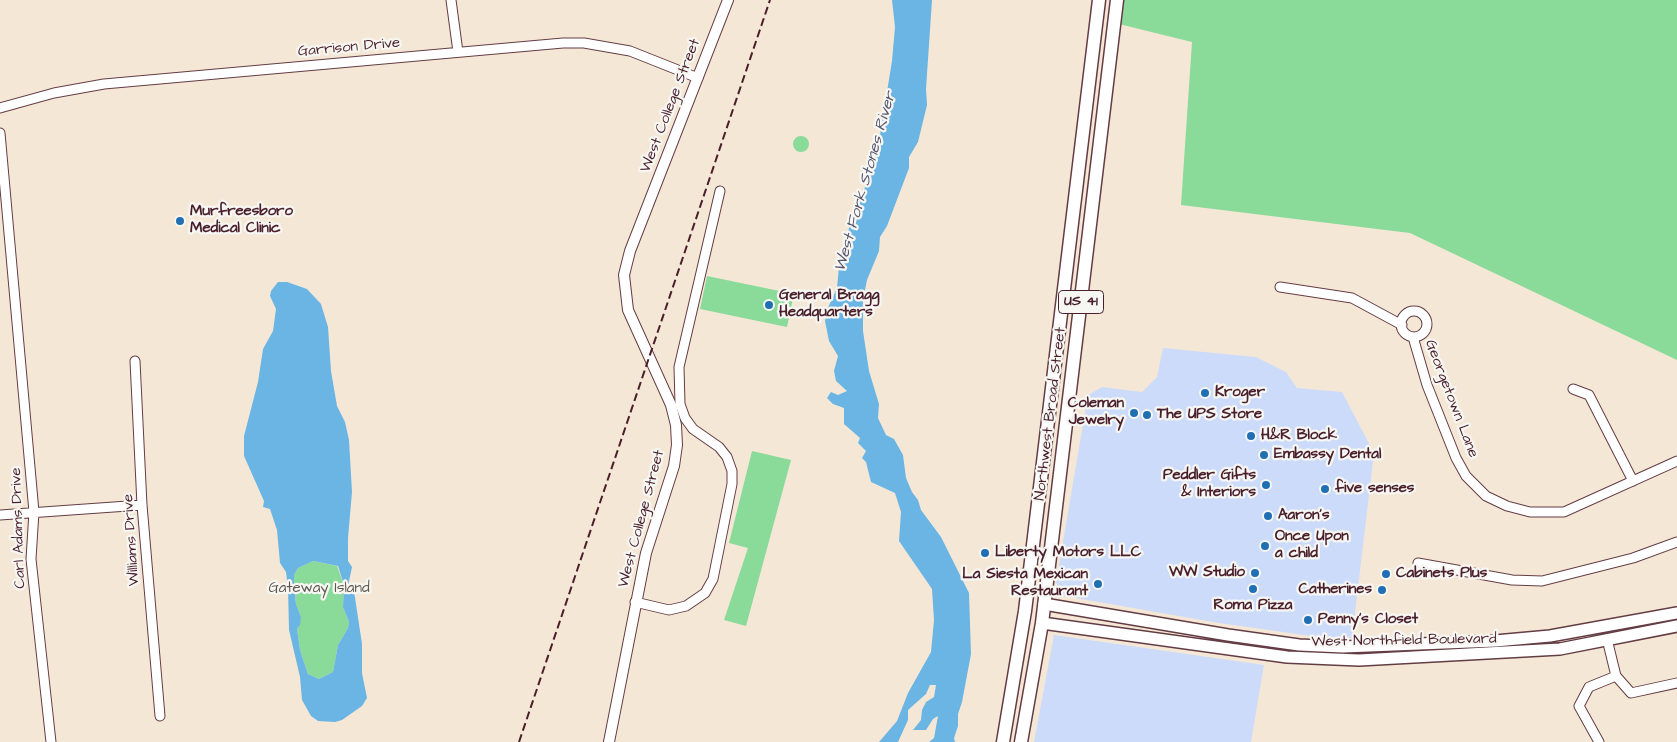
<!DOCTYPE html>
<style>
body{margin:0}
canvas{display:block;background:#f5e7d5}
</style>
<canvas width="1677" height="742"></canvas>
<script>
const ctx = document.querySelector('canvas').getContext('2d');
ctx.lineJoin = 'round';
function fillPath(path, color) { ctx.fillStyle = color; ctx.fill(path, 'evenodd'); }
const poly = rows => new Path2D(rows.map(r => 'M' + r).join(''));
function strokePath(path, color, width, dash) { ctx.strokeStyle = color; ctx.lineWidth = width; ctx.lineCap = dash ? 'butt' : 'round'; ctx.setLineDash(dash || []); ctx.stroke(path); }
function label(font, color, halo, rows, align = 'center') {
  ctx.font = font + ' "Architects Daughter",sans-serif'; ctx.lineWidth = 4.5; ctx.setLineDash([]); ctx.textBaseline = 'middle'; ctx.strokeStyle = halo; ctx.fillStyle = color; for (const [text, x, y, turn = 0] of rows) {
    ctx.save(); ctx.translate(x, y); ctx.rotate((+turn || 0) * Math.PI / 180); ctx.textAlign = isNaN(turn) ? turn : align; if (halo) ctx.strokeText(text, 0, 0); ctx.fillText(text, 0, 0); ctx.restore();
  }
}
fillPath(poly([
 [1163,348,1256,357,1286,372,1297,388,1342,392,1374,453,1352,638,1311,636,1219,623,1064,596,1056,583,1088,395,1102,387,1142,392,1157,377],
 [1054,635,1264,665,1251,742,1034,742]
]), '#cddbfa');
fillPath(poly([
 [1118,0,1677,0,1677,360,1410,233,1181,205,1192,42,1115,23],
 '793 144a8 8 0 1 1 16 0a8 8 0 1 1-16 0Z',
 [707,276,794,294,787,327,700,309],
 [752,451,791,460,746,626,724,620,748,548,729,543],
 [313,561,337,566,344,585,343,607,349,622,348,628,338,645,333,672,319,679,308,674,300,650,297,628,301,617,296,604,294,586,294,575,298,568]
]), '#8ada9a');
fillPath(poly([
 [892,0,932,0,926,89,927,105,918,142,909,157,909,168,887,226,880,237,879,251,867,280,863,300,863,331,869,371,879,404,878,418,886,435,894,439,903,455,906,478,912,492,918,500,921,510,941,537,969,593,971,654,962,702,958,714,958,726,954,738,955,742,929,742,934,738,938,716,933,719,926,730,913,730,921,720,922,710,926,702,934,697,936,685,930,685,926,694,908,710,908,720,898,742,879,742,897,721,908,693,931,652,934,620,932,589,899,541,901,512,895,493,871,482,866,462,862,458,866,451,858,443,860,438,844,424,844,408,833,404,827,398,831,392,838,395,847,391,836,381,834,371,838,356,829,341,825,321,827,310,837,288,839,267,855,205,863,194,880,135,892,61,895,27],
 [278,282,287,282,307,289,321,304,328,327,331,371,337,406,345,422,349,440,352,492,348,538,348,561,352,567,348,586,354,591,362,644,362,673,367,698,362,706,342,720,335,722,318,721,311,716,302,700,300,677,289,630,288,588,286,572,280,563,277,530,270,509,263,507,264,501,244,456,244,436,258,382,263,349,273,331,276,309,270,296,271,291],
 [313,561,338,566,344,585,343,607,349,622,348,628,338,645,333,672,319,679,308,674,300,650,297,628,300,625,301,617,296,604,294,586,294,575,298,568]
]), '#6bb5e4');
const minor = poly([
 [451,0,458,52],
 [0,108,54,93,104,84,563,43,584,43,630,51,698,78],
 [0,133,34,512,31,559,51,742],
 [1280,287,1352,298,1402,325],
 '1401 324a13 13 0 1 1 26 0a13 13 0 1 1-26 0Z',
 [1413,337,1427,385,1456,458,1466,476,1486,496,1507,506,1530,512,1564,512,1677,461],
 [135,361,142,505,160,716],
 [1573,389,1589,395,1633,481],
 [0,515,142,505],
 [1418,563,1512,580,1542,581,1633,558,1677,542],
 [635,602,669,610,686,606,705,593,713,579,732,484,732,471,727,457,719,447,693,429,685,418,680,404,679,367,720,191],
 [1607,639,1616,676,1631,693,1677,683],
 [1599,742,1579,706,1589,687,1616,676]
]);
const tertiary = poly([
 [609,742,646,553,674,466,677,445,676,425,671,405,628,310,624,275,630,251,728,0]
]);
const secondary = poly([
 [1044,604,1228,635,1299,645,1343,647,1495,641,1550,636,1677,613],
 [1042,623,1287,657,1359,660,1560,649,1677,626]
]);
const primary = poly([
 [1003,742,1025,611,1099,0],
 [1021,742,1042,623,1117,0]
]);
strokePath(minor, '#643d44', 11);
strokePath(tertiary, '#643d44', 12);
strokePath(secondary, '#643d44', 14);
strokePath(primary, '#643d44', 15);
strokePath(minor, '#fff', 9);
strokePath(tertiary, '#fff', 10);
strokePath(secondary, '#fff', 11);
strokePath(primary, '#fff', 12);
strokePath(poly([
 [519,742,770,0]
]), '#4a1f2b', 2, [8, 4]);
for (const [x, y, r, color] of [
 [180,221,5,"#1f6fb2"],
 [769,305,5,"#1f6fb2"],
 [1205,393,5,"#1f6fb2"],
 [1134,413,5,"#1f6fb2"],
 [1147,415,5,"#1f6fb2"],
 [1251,436,5,"#1f6fb2"],
 [1264,455,5,"#1f6fb2"],
 [1266,485,5,"#1f6fb2"],
 [1325,489,5,"#1f6fb2"],
 [1268,516,5,"#1f6fb2"],
 [1265,546,5,"#1f6fb2"],
 [985,553,5,"#1f6fb2"],
 [1255,573,5,"#1f6fb2"],
 [1386,574,5,"#1f6fb2"],
 [1098,584,5,"#1f6fb2"],
 [1253,589,5,"#1f6fb2"],
 [1382,590,5,"#1f6fb2"],
 [1308,620,5,"#1f6fb2"]
]) { const dot = new Path2D(); dot.arc(x, y, r, 0, 2 * Math.PI); ctx.fillStyle = color; ctx.fill(dot); strokePath(dot, '#f6f6f2', 2); }
for (const [x, y, w] of [
 [1081,302,45]
]) { const box = new Path2D(); box.roundRect(x - w / 2, y - 11.5, w, 23, 4); ctx.fillStyle = '#f6f6f2'; ctx.fill(box); strokePath(box, '#4a1f2b', 1); }
label('bold 14px', '#4a1f2b', null, [
 ["US 41",1081,302]
]);
label('15px', '#4a1f2b', '#f6f6f2', [
 ["Garrison Drive",349,48,-5],
 ["West College Street",671,106,-69],
 ["Georgetown Lane",1451,399,69],
 ["Northwest Broad Street",1051,414,-83],
 ["West College Street",642,519,-75],
 ["Carl Adams Drive",19,528,-92],
 ["Williams Drive",132,540,-94],
 ["West Northfield Boulevard",1404,641,-1]
]);
label('bold 15px', '#4a1f2b', '#f6f6f2', [
 ["Murfreesboro",190,212],
 ["Medical Clinic",190,229],
 ["General Bragg",779,296],
 ["Headquarters",779,313],
 ["Kroger",1215,393],
 ["Coleman",1124,404,"right"],
 ["Jewelry",1124,421,"right"],
 ["The UPS Store",1157,415],
 ["H&R Block",1261,436],
 ["Embassy Dental",1274,455],
 ["Peddler Gifts",1256,476,"right"],
 ["& Interiors",1256,493,"right"],
 ["five senses",1335,489],
 ["Aaron's",1278,516],
 ["Once Upon",1275,537],
 ["a child",1275,554],
 ["Liberty Motors LLC",995,553],
 ["WW Studio",1245,573,"right"],
 ["Cabinets Plus",1396,574],
 ["La Siesta Mexican",1088,575,"right"],
 ["Restaurant",1088,592,"right"],
 ["Catherines",1372,590,"right"],
 ["Roma Pizza",1253,606,"center"],
 ["Penny's Closet",1318,620]
], 'left');
label('15px', '#5d574c', '#f6f6f2', [
 ["Gateway Island",319,589]
]);
label('italic 16px', '#56546c', '#f6f6f2', [
 ["West Fork Stones River",866,182,-74]
]);
</script>
